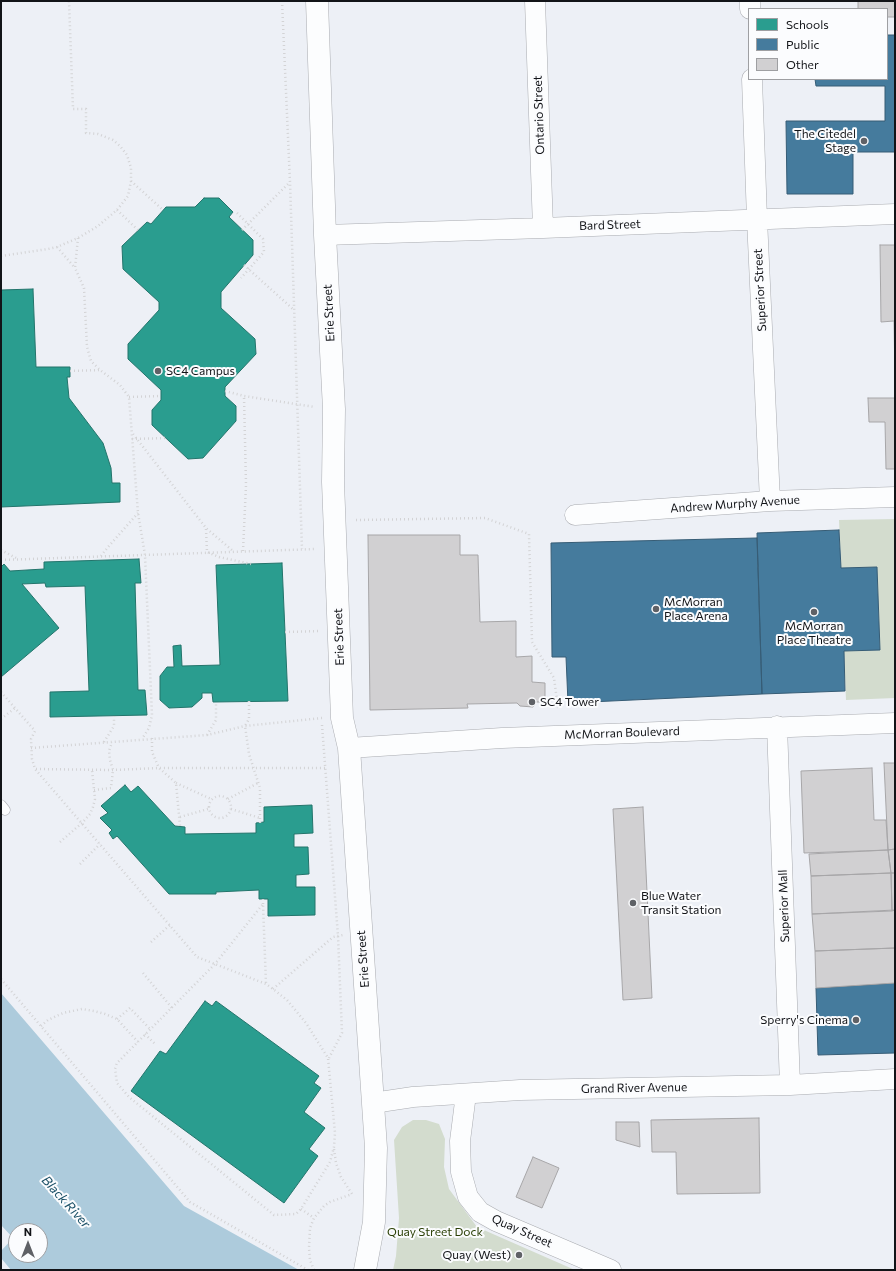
<!DOCTYPE html>
<style>
body{margin:0}
#map{position:relative;width:896px;height:1271px;overflow:hidden;background:#edf0f6;font-family:Commissioner,sans-serif}
canvas{display:block}
.frame{position:absolute;inset:0;border:2px solid #121418;pointer-events:none}
.legend{position:absolute;left:748px;top:8px;width:140px;height:72px;box-sizing:border-box;background:#fbfcfe;border:1px solid #9e9fa2;margin:0;padding:5px 7px;list-style:none;font-size:12px;color:#121418}
.legend li{display:flex;align-items:center;gap:8px;height:20px}
.legend b{width:20px;border:1px solid #9e9fa2}
.north{position:absolute;left:8px;top:1223px;width:40px;height:40px;box-sizing:border-box;background:#fbfcfe;border:1px solid #9e9fa2;border-radius:50%;rotate:0deg;font-size:11px;font-weight:700;line-height:16px;text-align:center;color:#121418}
.north::after{content:'';display:block;margin:auto;width:14px;height:18px;background:#5f6166;clip-path:polygon(50% 0,100% 100%,50% 72%,0 100%)}
</style>
<div id="map">
<canvas width="896" height="1271"></canvas>
<div class="frame"></div>
<ul class="legend">
<li><b style="height:11px;background:#2a9d8f"></b>Schools</li>
<li><b style="height:11px;background:#457b9d"></b>Public</li>
<li><b style="height:11px;background:#d1d0d2"></b>Other</li>
</ul>
<div class="north">N</div>
</div>
<script>
const ctx = document.querySelector('canvas').getContext('2d');
ctx.lineJoin = 'round';
function fillPath(path, color) { ctx.fillStyle = color; ctx.fill(path, 'evenodd'); }
const poly = rows => new Path2D(rows.map(r => 'M' + r).join(''));
function strokePath(path, color, width, dash) { ctx.strokeStyle = color; ctx.lineWidth = width; ctx.lineCap = dash ? 'butt' : 'round'; ctx.setLineDash(dash || []); ctx.stroke(path); }
function label(font, color, halo, rows, align = 'center') {
  ctx.font = font + ' Commissioner,sans-serif'; ctx.lineWidth = 4; ctx.setLineDash([]); ctx.textBaseline = 'middle'; ctx.strokeStyle = halo; ctx.fillStyle = color; for (const [text, x, y, turn = 0] of rows) {
    ctx.save(); ctx.translate(x, y); ctx.rotate((+turn || 0) * Math.PI / 180); ctx.textAlign = isNaN(turn) ? turn : align; if (halo) ctx.strokeText(text, 0, 0); ctx.fillText(text, 0, 0); ctx.restore();
  }
}
fillPath(poly([
 [895,519,895,698,846,700,844,651,880,650,877,567,841,568,839,520],
 [413,1120,426,1120,439,1124,445,1139,444,1167,449,1189,477,1227,575,1270,393,1270,396,1256,399,1218,394,1140,402,1127]
]), '#d3dcce');
fillPath(poly([
 [1,993,184,1206,299,1270,11,1270,1,1258,1,1251,13,1238,1,1225],
 [16,1231,40,1231,40,1255,16,1255]
]), '#adcbdc');
const schools = poly([
 [204,198,219,198,233,212,229,217,253,240,253,255,221,292,221,308,255,339,256,354,225,387,225,396,236,406,236,421,203,458,188,459,152,425,152,410,161,400,161,390,128,359,128,344,159,310,159,302,123,269,122,246,147,222,151,224,166,207,195,207,204,198],
 [33,289,36,367,70,367,70,377,67,377,69,398,103,443,111,468,112,483,120,483,120,502,1,507,1,290,33,289],
 [139,559,141,583,135,583,138,690,145,690,147,715,50,717,50,692,89,691,85,586,46,587,45,583,22,584,59,628,1,677,1,567,4,564,10,571,44,569,44,562,139,559],
 [282,563,288,701,213,702,212,693,202,693,202,698,192,707,169,708,160,700,160,676,167,667,174,667,173,646,181,645,182,666,220,665,216,565,282,563],
 [125,785,131,792,138,786,175,826,185,827,185,834,256,833,256,823,264,822,264,807,312,805,313,833,294,834,294,847,308,847,309,874,296,875,296,887,315,887,315,915,268,916,268,899,259,899,259,890,216,892,216,894,169,894,117,836,113,839,109,833,112,830,100,818,108,813,101,806,125,785],
 [205,1001,212,1006,216,1001,319,1076,314,1083,321,1088,304,1112,325,1128,309,1149,318,1156,284,1203,131,1091,160,1051,166,1054,205,1001]
]);
fillPath(schools, '#2a9d8f');
strokePath(schools, '#23746b', 1);
const public = poly([
 [887,35,895,35,895,152,853,152,853,194,787,194,786,121,885,121,885,86,816,86,815,79,887,79,887,35],
 [839,530,841,568,877,567,880,650,844,651,845,691,762,694,757,533,839,530],
 [757,538,762,694,568,703,566,657,552,657,551,543,757,538],
 [895,983,895,1053,818,1055,816,988,895,983]
]);
fillPath(public, '#457b9d');
strokePath(public, '#365c75', 1);
const building = poly([
 [858,1,895,1,895,17,887,17,887,9,858,9,858,1],
 [880,245,895,245,895,380,894,321,881,322,880,245],
 [868,398,895,398,895,469,886,469,885,422,869,422,868,398],
 [368,535,460,535,460,555,478,555,480,622,516,621,516,657,532,656,532,682,545,683,545,702,536,702,533,707,520,706,517,703,467,704,468,708,370,710,368,535],
 [884,763,895,763,895,849,888,850,884,763],
 [872,768,874,820,886,820,888,850,804,853,801,771,872,768],
 [643,807,652,998,623,1000,613,809,643,807],
 [895,849,895,873,891,873,888,850,895,849],
 [888,850,891,873,811,876,809,854,888,850],
 [891,873,892,911,812,914,811,876,891,873],
 [891,873,895,873,895,910,892,911,891,873],
 [895,910,895,948,815,951,812,914,895,910],
 [895,948,895,983,816,988,815,951,895,948],
 [759,1118,760,1193,677,1194,676,1152,652,1152,651,1120,759,1118],
 [616,1122,639,1122,640,1147,616,1140,616,1122],
 [533,1157,559,1168,542,1208,516,1197,533,1157]
]);
fillPath(building, '#d1d0d2');
strokePath(building, '#a7a6a8', 1);
const service = poly([
 [1,805,5,810]
]);
const minor = poly([
 [535,1,543,228],
 [750,1,750,9],
 [752,79,757,219,770,501],
 [325,235,543,228,895,214],
 [575,515,770,501,895,497],
 [777,726,790,1085],
 [349,748,502,738,895,723],
 [466,1094,460,1141,461,1172,468,1197,480,1212,496,1221,611,1270],
 [373,1103,413,1097,520,1090,790,1085,895,1079]
]);
const tertiary = poly([
 [317,1,325,235,334,409,333,482,342,718,349,748,376,1148,374,1222,365,1270]
]);
strokePath(service, '#a9abb0', 11);
strokePath(minor, '#a9abb0', 21);
strokePath(tertiary, '#a9abb0', 23);
strokePath(poly([
 [282,1,290,182,302,549],
 [131,181,163,210],
 [117,210,138,230],
 [237,213,263,239,264,252,241,278],
 [242,230,290,182],
 [78,238,75,268,84,288,87,347,91,361,100,370,120,385,129,397,138,513,145,555,152,715,149,728,142,739],
 [57,247,75,268],
 [1,256,48,249,57,247,78,238,98,226,117,210,128,196,131,181,131,168,127,155,120,146,113,140,98,134,86,133,86,109,73,109,69,1],
 [244,265,294,310],
 [70,371,99,370],
 [225,391,244,396,315,407],
 [129,397,161,396],
 [133,434,206,528,233,551],
 [132,439,166,438],
 [356,520,485,518,529,534,532,642,554,678,558,708],
 [206,529,207,552,219,557,251,564],
 [1,550,18,559],
 [243,551,246,485,244,396],
 [101,556,108,547,138,513],
 [1,560,316,549],
 [285,632,321,631],
 [1,692,35,731,31,739,32,759,35,769,197,957,215,964,266,984,273,989,287,1000,306,1023,328,1058,335,1133,334,1147,330,1162,301,1209,296,1214,274,1215,129,1097,117,1083,115,1069,117,1063,215,964,263,904,266,984],
 [249,701,249,719,245,726,249,754,260,788,260,823],
 [1,719,15,708],
 [322,725,338,936,342,1033,329,1058],
 [207,735,216,720,216,702],
 [152,738,152,752,159,768,176,783,180,826],
 [104,742,114,726,114,716],
 [31,748,207,735,245,726,322,718],
 [36,769,113,770,159,768,325,768],
 [176,783,211,799],
 [94,790,111,788,113,770,110,760,109,751,112,742],
 '209 807a11 11 0 1 1 22 0a11 11 0 1 1-22 0Z',
 [228,799,258,783],
 [231,809,260,818],
 [180,817,208,809],
 [60,842,82,823,90,814,93,807,95,799,92,770],
 [80,864,100,844],
 [263,899,263,904],
 [151,942,170,925],
 [143,973,172,1008],
 [1,979,190,1202,308,1270],
 [273,989,333,937,343,935],
 [117,1019,130,1008,150,1029],
 [41,1026,48,1020,63,1013,82,1009,94,1011,105,1014,117,1019,138,1042],
 [145,1034,156,1045],
 [301,1209,314,1218],
 [314,1270,310,1260,309,1248,310,1228,314,1218,324,1206,330,1202,352,1194,341,1177,336,1163,334,1149]
]), '#d3d3d5', 2.5, [1, 3]);
strokePath(service, '#fcfdfe', 10);
strokePath(minor, '#fcfdfe', 20);
strokePath(tertiary, '#fcfdfe', 22);
for (const [x, y, r, color] of [
 [864,141,4,"#5f6166"],
 [158,371,4,"#5f6166"],
 [656,609,4,"#5f6166"],
 [814,612,4,"#5f6166"],
 [532,702,4,"#5f6166"],
 [633,903,4,"#5f6166"],
 [856,1020,4,"#5f6166"],
 [519,1255,4,"#5f6166"]
]) { const dot = new Path2D(); dot.arc(x, y, r, 0, 2 * Math.PI); ctx.fillStyle = color; ctx.fill(dot); strokePath(dot, '#fbfcfe', 1.5); }
label('12px', '#121418', '#fbfcfe', [
 ["Ontario Street",539,115,-92],
 ["Bard Street",610,225,-2],
 ["Superior Street",760,290,-93],
 ["Erie Street",329,313,-93],
 ["Andrew Murphy Avenue",735,504,-4],
 ["Erie Street",339,637,-92],
 ["McMorran Boulevard",622,733,-2],
 ["Superior Mall",784,906,-92],
 ["Erie Street",363,959,-94],
 ["Grand River Avenue",634,1088,-1],
 ["Quay Street",522,1231,24]
]);
label('12px', '#121418', '#fbfcfe', [
 ["The Citedel",856,134,"right"],
 ["Stage",856,148,"right"],
 ["SC4 Campus",166,371],
 ["McMorran",664,602],
 ["Place Arena",664,616],
 ["McMorran",814,626,"center"],
 ["Place Theatre",814,640,"center"],
 ["SC4 Tower",540,702],
 ["Blue Water",641,896],
 ["Transit Station",641,910],
 ["Sperry's Cinema",848,1020,"right"],
 ["Quay (West)",511,1255,"right"]
], 'left');
label('12px', '#2b4006', '#fbfcfe', [
 ["Quay Street Dock",435,1232]
]);
label('italic 13px', '#1b5067', '#fbfcfe', [
 ["Black River",66,1202,48]
]);
</script>
